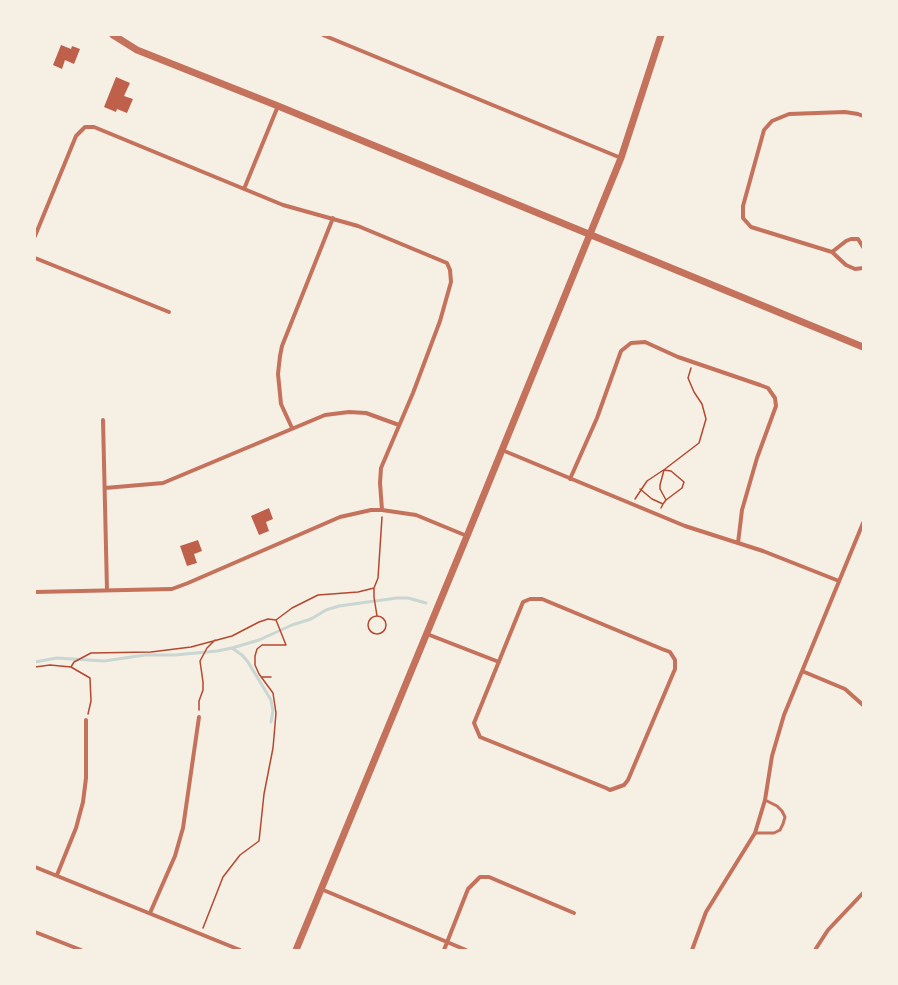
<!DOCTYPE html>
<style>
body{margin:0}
#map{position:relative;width:898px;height:985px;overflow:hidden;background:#f6efe4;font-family:Poppins,sans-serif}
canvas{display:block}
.frame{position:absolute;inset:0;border:36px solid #f6efe4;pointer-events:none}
</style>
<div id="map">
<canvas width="898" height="985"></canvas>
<div class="frame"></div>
</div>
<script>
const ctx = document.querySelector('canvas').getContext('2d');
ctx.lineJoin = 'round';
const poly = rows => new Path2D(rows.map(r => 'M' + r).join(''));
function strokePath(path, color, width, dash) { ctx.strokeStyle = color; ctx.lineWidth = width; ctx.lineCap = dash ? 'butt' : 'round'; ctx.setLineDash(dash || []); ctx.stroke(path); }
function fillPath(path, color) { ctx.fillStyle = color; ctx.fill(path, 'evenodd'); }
strokePath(poly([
 [232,648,242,655,248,662,271,700,273,711,271,722],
 [35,662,57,658,104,661,145,655,175,655,217,651,232,648,259,640,292,625,311,619,326,610,339,606,397,598,408,598,426,603]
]), '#c9d6d2', 3);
fillPath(poly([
 [61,45,71,49,72,46,80,49,74,64,65,60,62,69,53,65],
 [116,77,130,83,124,96,133,99,127,113,117,109,116,112,104,107],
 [269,508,273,519,266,522,269,531,259,535,251,516],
 [198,540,202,551,194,554,197,563,187,566,180,546]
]), '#bf614a');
strokePath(poly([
 [640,489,652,499,663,504,661,508],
 [635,499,647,481,665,469,699,443,706,419,702,404,694,392,688,378,691,368],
 [663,504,666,500,660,489,660,485,664,470,671,471,684,482,682,488,666,500],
 [374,588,374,597,377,616],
 '368 625a9 9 0 1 1 18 0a9 9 0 1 1-18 0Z',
 [276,620,292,608,318,595,358,592,374,588,378,578,382,517],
 [35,667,50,665,71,667,90,678,91,701,88,714],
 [71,667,74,662,91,653,151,652,191,647,232,636,259,622,268,619,276,620,286,645,262,645,257,649,255,656,255,665,259,674,273,693,276,713,273,748,264,794,259,841,240,855,223,877,203,928],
 [261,677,271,677],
 [199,710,199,701,203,690,203,682,200,661,207,648,215,640]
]), '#b5482f', 1.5);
strokePath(poly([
 [755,833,774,833,780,830,783,824,785,817,782,811,777,806,765,800]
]), '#c5725c', 3);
strokePath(poly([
 [323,35,621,158],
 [863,116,858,114,845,112,789,114,772,121,764,130,743,206,743,218,751,227,832,252,846,265,855,269,863,268],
 [244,189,278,106],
 [35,236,76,136,85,127,94,127,283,205,358,226,447,263,450,270,451,282,440,321,413,393,381,468,380,483,382,510],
 [832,252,846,241,851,239,858,239,863,247],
 [35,258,169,312],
 [103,420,107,590],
 [292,428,281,404,278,374,280,356,282,346,333,218],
 [502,450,685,526,763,551,839,581],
 [570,479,597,418,621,351,631,343,645,342,678,357,760,385,768,388,775,398,776,406,757,458,742,510,738,543],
 [105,488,163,483,325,415,349,412,366,413,399,425],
 [35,592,172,589,188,583,340,517,371,510,382,510,416,515,467,536],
 [530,599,542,599,662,649,670,652,675,660,675,669,628,780,624,785,610,790,606,788,480,737,474,723,523,602,530,599],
 [427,634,499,662],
 [802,671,845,689,863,705],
 [35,867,240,950],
 [57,875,76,828,83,802,86,778,86,720],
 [321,889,466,950],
 [150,913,175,856,183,828,199,717],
 [35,932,81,950],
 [444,950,468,889,480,877,489,877,574,913],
 [692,950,706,912,755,833,765,800,772,756,784,715,863,523],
 [815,950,828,930,863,893]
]), '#c5725c', 4);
strokePath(poly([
 [113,35,137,50,278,106,863,347],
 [296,950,467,536,621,158,661,35]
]), '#c5725c', 7);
</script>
